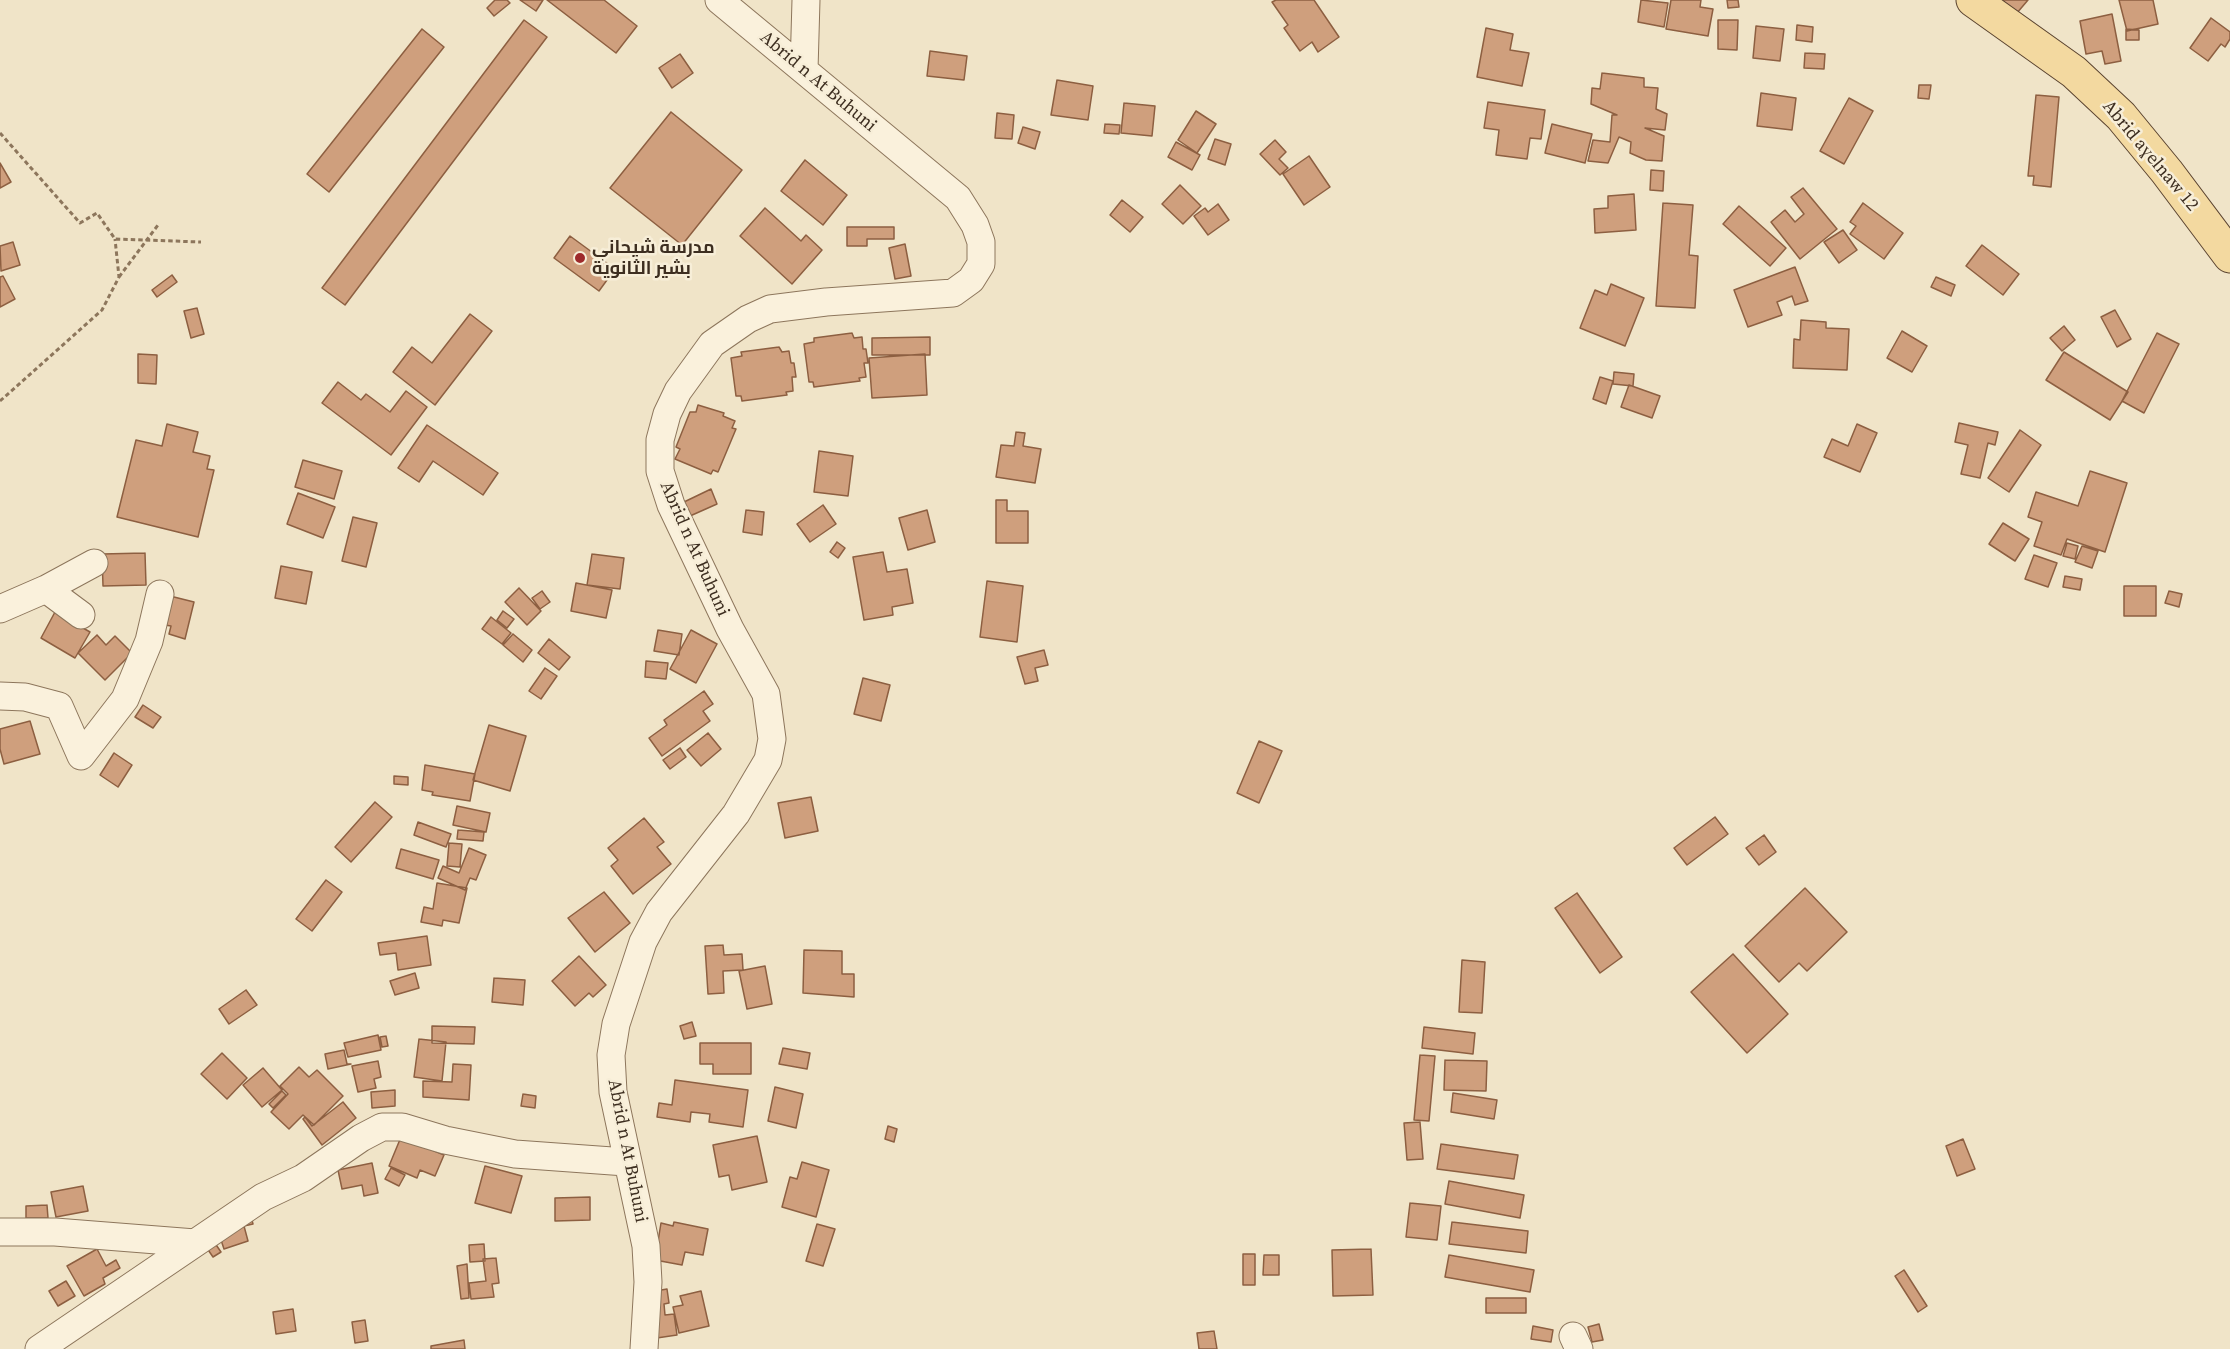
<!DOCTYPE html>
<meta charset="utf-8">
<style>
body{margin:0}
canvas{display:block;background:#f0e4c8}
</style>
<canvas width="2230" height="1349"></canvas>
<script>
const ctx = document.querySelector('canvas').getContext('2d');
ctx.lineJoin = 'round';
function fillPath(path, color) { ctx.fillStyle = color; ctx.fill(path, 'evenodd'); }
const poly = rows => new Path2D(rows.map(r => 'M' + r).join(''));
function strokePath(path, color, width, dash) { ctx.strokeStyle = color; ctx.lineWidth = width; ctx.lineCap = dash ? 'butt' : 'round'; ctx.setLineDash(dash || []); ctx.stroke(path); }
function label(font, color, halo, rows, align = 'center') {
  ctx.font = font + ' "Source Serif 4",Cairo,serif'; ctx.lineWidth = 5; ctx.setLineDash([]); ctx.textBaseline = 'middle'; ctx.strokeStyle = halo; ctx.fillStyle = color; for (const [text, x, y, turn = 0] of rows) {
    ctx.save(); ctx.translate(x, y); ctx.rotate((+turn || 0) * Math.PI / 180); ctx.textAlign = isNaN(turn) ? turn : align; if (halo) ctx.strokeText(text, 0, 0); ctx.fillText(text, 0, 0); ctx.restore();
  }
}
const building = poly([
 [495,0,507,0,510,3,494,16,487,8,495,0],
 [520,0,543,0,536,11,520,0],
 [547,0,604,0,637,26,616,53,547,0],
 [1276,0,1314,0,1339,37,1318,52,1312,42,1300,51,1284,28,1288,25,1272,2,1276,0],
 [1641,0,1668,3,1664,27,1638,22,1641,0],
 [1671,0,1701,0,1700,7,1713,9,1708,36,1666,29,1671,0],
 [1727,0,1738,0,1739,7,1728,8,1727,0],
 [1991,0,2028,0,2011,20,1991,0],
 [2119,0,2153,0,2158,24,2127,31,2119,0],
 [2112,14,2121,61,2105,64,2102,51,2086,54,2080,21,2112,14],
 [2211,18,2230,32,2230,39,2225,47,2221,44,2208,61,2190,48,2211,18],
 [524,20,547,37,345,305,322,288,524,20],
 [1718,20,1738,20,1737,50,1718,49,1718,20],
 [1797,25,1813,27,1812,42,1796,40,1797,25],
 [1756,26,1784,29,1780,61,1753,58,1756,26],
 [1486,28,1513,34,1510,50,1529,53,1522,86,1477,77,1486,28],
 [422,29,444,47,329,192,307,174,422,29],
 [2126,29,2139,30,2139,40,2126,40,2126,29],
 [930,51,967,56,964,80,927,76,930,51],
 [1805,53,1825,54,1824,69,1804,68,1805,53],
 [680,54,693,73,672,88,659,68,680,54],
 [1602,73,1644,78,1644,87,1658,88,1656,109,1667,114,1665,130,1645,128,1664,136,1662,161,1646,160,1630,153,1631,142,1619,137,1608,163,1588,161,1593,140,1610,142,1612,115,1617,115,1591,104,1592,88,1600,89,1602,73],
 [1057,80,1093,86,1088,120,1051,115,1057,80],
 [1919,85,1931,85,1929,99,1918,98,1919,85],
 [1761,93,1796,98,1792,130,1757,126,1761,93],
 [2036,95,2059,97,2051,187,2033,185,2034,176,2028,176,2036,95],
 [1849,98,1873,111,1844,164,1820,151,1849,98],
 [1488,102,1545,110,1541,139,1530,138,1527,159,1496,155,1499,130,1484,128,1488,102],
 [1124,103,1155,106,1152,136,1121,133,1124,103],
 [1196,111,1216,124,1197,153,1178,140,1196,111],
 [671,112,742,170,682,245,610,188,671,112],
 [997,113,1014,115,1012,139,995,138,997,113],
 [1105,124,1120,125,1119,134,1104,133,1105,124],
 [1552,124,1592,134,1585,163,1545,153,1552,124],
 [1023,127,1040,132,1035,149,1018,143,1023,127],
 [1215,139,1231,144,1225,165,1208,159,1215,139],
 [1275,140,1286,152,1279,159,1288,168,1280,175,1260,154,1275,140],
 [1176,142,1200,155,1192,170,1168,157,1176,142],
 [1309,156,1330,187,1304,205,1283,174,1309,156],
 [805,160,847,195,823,225,781,191,805,160],
 [0,163,11,182,0,188,0,163],
 [1651,170,1664,171,1663,191,1650,190,1651,170],
 [1180,185,1201,206,1183,224,1162,204,1180,185],
 [1803,188,1837,229,1800,259,1771,222,1785,210,1795,222,1804,214,1791,197,1803,188],
 [1634,194,1636,230,1595,233,1594,209,1608,208,1608,196,1634,194],
 [1122,200,1143,217,1130,232,1110,215,1122,200],
 [1663,203,1693,205,1689,255,1698,256,1695,308,1656,306,1663,203],
 [1863,203,1903,233,1884,259,1850,234,1856,226,1850,222,1863,203],
 [1218,204,1229,220,1208,235,1194,216,1205,208,1208,212,1218,204],
 [1739,206,1786,248,1770,266,1723,224,1739,206],
 [765,208,801,241,806,235,822,250,792,284,740,236,765,208],
 [847,227,894,227,894,239,867,239,867,246,847,246,847,227],
 [1843,230,1857,250,1839,263,1824,242,1843,230],
 [570,236,615,269,599,291,554,258,570,236],
 [13,242,20,265,1,271,0,246,13,242],
 [905,244,911,276,895,279,889,248,905,244],
 [1982,245,2019,274,2003,295,1966,266,1982,245],
 [1795,267,1808,301,1795,305,1792,296,1777,302,1782,315,1748,327,1734,290,1795,267],
 [172,275,177,282,157,297,152,290,172,275],
 [3,276,15,299,0,307,0,277,3,276],
 [1936,277,1955,285,1951,296,1931,287,1936,277],
 [1611,284,1644,298,1625,346,1580,328,1595,290,1607,295,1611,284],
 [197,308,204,334,191,338,184,311,197,308],
 [2115,310,2131,339,2117,347,2101,317,2115,310],
 [470,314,492,331,435,405,393,372,412,347,432,363,470,314],
 [1801,320,1826,322,1826,328,1849,329,1847,370,1793,368,1794,339,1800,340,1801,320],
 [2064,326,2075,340,2062,351,2050,338,2064,326],
 [1902,331,1927,346,1912,372,1887,358,1902,331],
 [852,333,854,338,862,337,863,349,866,349,868,363,864,363,866,377,859,378,860,381,814,387,813,382,809,382,804,344,814,342,814,338,852,333],
 [2157,333,2179,344,2144,413,2122,401,2157,333],
 [930,337,930,355,872,355,872,338,930,337],
 [779,347,782,352,789,351,791,363,794,363,796,377,792,377,793,391,786,392,787,395,742,401,741,396,736,396,731,358,742,356,741,352,779,347],
 [2064,352,2128,392,2110,420,2046,380,2064,352],
 [138,354,157,355,156,384,138,383,138,354],
 [925,354,927,395,872,398,869,358,925,354],
 [1614,372,1634,374,1633,386,1613,384,1614,372],
 [1600,377,1613,381,1606,404,1593,399,1600,377],
 [338,382,361,400,366,394,390,412,406,391,427,407,391,455,322,403,338,382],
 [1629,385,1660,396,1652,418,1621,407,1629,385],
 [698,405,724,413,723,416,735,421,732,428,736,429,718,472,713,470,711,474,675,459,680,449,676,447,690,412,696,412,698,405],
 [1959,423,1998,432,1995,445,1988,443,1980,478,1961,474,1968,445,1955,442,1959,423],
 [167,424,198,432,193,452,210,456,207,469,214,470,198,537,117,517,136,440,162,446,167,424],
 [1857,424,1877,433,1860,472,1824,457,1832,439,1848,446,1857,424],
 [427,425,498,473,483,495,433,461,419,482,398,468,427,425],
 [2020,430,2041,445,2009,492,1988,478,2020,430],
 [1016,432,1025,433,1023,446,1041,449,1035,483,996,477,1001,445,1014,446,1016,432],
 [819,451,853,456,848,496,814,492,819,451],
 [303,460,342,471,334,499,295,487,303,460],
 [2090,471,2127,483,2105,552,2067,539,2061,555,2034,546,2042,522,2028,517,2036,492,2078,506,2090,471],
 [711,489,717,504,690,516,684,502,711,489],
 [298,493,335,507,323,538,287,524,298,493],
 [996,500,1007,500,1007,511,1028,511,1028,543,996,543,996,500],
 [823,505,836,524,810,542,797,524,823,505],
 [746,510,764,512,762,535,743,532,746,510],
 [927,510,935,542,908,550,899,518,927,510],
 [353,517,377,523,366,567,342,561,353,517],
 [2003,523,2029,539,2015,561,1989,544,2003,523],
 [837,542,845,548,838,558,830,552,837,542],
 [2067,543,2078,546,2075,559,2063,556,2067,543],
 [2082,546,2098,551,2092,568,2075,562,2082,546],
 [883,552,887,572,907,569,913,603,892,607,893,615,864,620,853,557,883,552],
 [145,553,146,585,103,586,102,554,145,553],
 [592,554,624,558,620,589,587,585,592,554],
 [2034,555,2057,563,2048,587,2025,579,2034,555],
 [281,566,312,572,306,604,275,598,281,566],
 [2065,576,2082,579,2080,590,2063,587,2065,576],
 [987,581,1023,586,1017,642,980,637,987,581],
 [576,583,612,590,606,618,571,611,576,583],
 [2124,586,2156,586,2156,616,2124,616,2124,586],
 [519,588,541,611,527,625,505,602,519,588],
 [542,591,550,602,540,609,532,598,542,591],
 [2169,591,2182,594,2179,607,2165,603,2169,591],
 [166,595,194,602,185,639,169,634,171,626,159,624,166,595],
 [503,611,514,619,507,628,497,620,503,611],
 [55,612,90,632,75,658,41,638,55,612],
 [491,617,511,633,502,644,482,629,491,617],
 [658,630,682,634,679,655,654,651,658,630],
 [691,630,717,644,696,683,670,669,691,630],
 [513,634,532,650,523,662,503,645,513,634],
 [97,635,106,645,115,636,132,653,105,680,78,653,97,635],
 [549,639,570,657,559,670,538,653,549,639],
 [1044,650,1048,665,1035,668,1038,681,1025,684,1017,657,1044,650],
 [646,661,668,663,666,679,645,677,646,661],
 [545,668,557,676,541,699,529,691,545,668],
 [863,678,890,685,881,721,854,714,863,678],
 [704,691,713,704,703,711,710,721,662,756,649,738,667,725,664,720,704,691],
 [143,705,161,717,153,728,135,717,143,705],
 [30,721,40,754,4,764,0,749,0,729,30,721],
 [489,725,526,736,510,791,473,780,489,725],
 [708,733,721,749,701,766,687,750,708,733],
 [1259,741,1282,751,1259,803,1237,793,1259,741],
 [680,748,686,757,670,769,663,760,680,748],
 [114,753,132,765,118,787,100,775,114,753],
 [425,765,475,774,470,801,432,795,433,792,422,790,425,765],
 [394,776,408,777,408,785,394,784,394,776],
 [811,797,818,831,785,838,778,803,811,797],
 [375,802,392,817,351,862,335,847,375,802],
 [457,806,490,813,486,832,453,825,457,806],
 [1715,817,1728,834,1687,865,1674,848,1715,817],
 [644,818,664,842,657,847,671,864,633,894,611,866,618,860,608,848,644,818],
 [418,822,451,834,446,847,414,835,418,822],
 [458,830,484,832,483,841,457,839,458,830],
 [1764,835,1776,852,1759,865,1746,848,1764,835],
 [449,843,462,844,460,867,447,866,449,843],
 [469,848,486,855,476,880,470,878,465,890,438,878,443,866,459,873,469,848],
 [401,849,439,860,433,879,396,868,401,849],
 [326,880,342,892,312,931,296,919,326,880],
 [437,883,467,888,459,923,443,920,442,926,421,922,424,907,433,909,437,883],
 [1805,888,1847,932,1807,971,1799,963,1779,982,1745,946,1805,888],
 [604,892,630,923,595,952,568,918,604,892],
 [1577,893,1622,957,1600,973,1555,908,1577,893],
 [427,936,431,965,398,970,396,953,380,955,378,943,427,936],
 [723,945,724,955,742,954,743,970,723,971,724,993,708,994,705,946,723,945],
 [804,950,842,951,842,974,854,974,854,997,803,993,804,950],
 [1733,954,1788,1014,1747,1053,1691,992,1733,954],
 [579,956,606,985,593,997,589,993,575,1006,552,981,579,956],
 [1462,960,1485,962,1482,1013,1459,1012,1462,960],
 [765,966,772,1004,747,1009,739,971,765,966],
 [415,973,419,988,395,995,390,981,415,973],
 [494,978,525,980,523,1005,492,1002,494,978],
 [246,990,257,1005,229,1024,219,1009,246,990],
 [692,1022,696,1036,684,1039,680,1026,692,1022],
 [432,1026,475,1027,474,1044,432,1043,432,1026],
 [1424,1027,1475,1033,1473,1054,1422,1048,1424,1027],
 [378,1035,381,1050,348,1057,344,1043,378,1035],
 [386,1036,388,1046,382,1047,380,1037,386,1036],
 [419,1039,446,1042,442,1081,414,1077,419,1039],
 [700,1043,751,1043,751,1074,713,1074,713,1064,700,1064,700,1043],
 [783,1048,810,1053,807,1069,779,1064,783,1048],
 [344,1050,347,1064,351,1064,328,1069,325,1054,344,1050],
 [222,1053,247,1078,227,1099,201,1074,222,1053],
 [1420,1055,1435,1056,1429,1121,1414,1120,1420,1055],
 [1445,1060,1487,1061,1486,1091,1444,1090,1445,1060],
 [378,1061,381,1077,374,1079,376,1088,358,1092,352,1066,378,1061],
 [453,1064,471,1065,469,1100,423,1097,423,1081,452,1082,453,1064],
 [299,1067,309,1077,317,1070,343,1096,314,1125,303,1115,289,1129,271,1112,288,1094,280,1086,299,1067],
 [263,1068,282,1090,262,1107,243,1085,263,1068],
 [675,1080,748,1090,743,1127,709,1122,710,1114,691,1112,690,1122,657,1117,659,1103,672,1105,675,1080],
 [775,1087,803,1094,796,1128,768,1121,775,1087],
 [395,1090,395,1106,372,1108,371,1092,395,1090],
 [282,1091,286,1095,273,1108,269,1104,282,1091],
 [1453,1093,1497,1100,1494,1119,1451,1112,1453,1093],
 [523,1094,536,1096,535,1108,521,1106,523,1094],
 [343,1102,356,1118,322,1145,303,1119,305,1117,312,1126,343,1102],
 [1420,1122,1423,1159,1407,1160,1404,1123,1420,1122],
 [888,1126,897,1129,894,1142,885,1139,888,1126],
 [757,1136,767,1182,732,1190,729,1175,719,1177,713,1145,757,1136],
 [401,1137,444,1155,435,1176,420,1170,417,1178,389,1166,401,1137],
 [1963,1139,1975,1169,1957,1176,1946,1146,1963,1139],
 [1441,1144,1518,1155,1514,1179,1437,1169,1441,1144],
 [802,1162,829,1170,816,1217,782,1207,790,1177,797,1179,802,1162],
 [372,1163,378,1193,364,1196,362,1185,342,1189,338,1170,372,1163],
 [485,1166,522,1176,511,1213,475,1203,485,1166],
 [391,1168,405,1175,399,1186,385,1179,391,1168],
 [1449,1181,1524,1195,1520,1218,1445,1204,1449,1181],
 [83,1186,88,1211,56,1217,51,1192,83,1186],
 [590,1197,590,1220,555,1221,555,1198,590,1197],
 [1410,1203,1441,1206,1437,1240,1406,1237,1410,1203],
 [47,1205,48,1218,26,1218,26,1206,47,1205],
 [250,1213,253,1224,244,1226,248,1241,224,1249,219,1234,243,1227,240,1216,250,1213],
 [674,1222,708,1229,703,1255,685,1252,682,1265,655,1260,661,1223,673,1226,674,1222],
 [1452,1222,1528,1231,1526,1253,1449,1244,1452,1222],
 [817,1224,835,1229,823,1266,806,1261,817,1224],
 [210,1236,221,1252,213,1257,202,1241,210,1236],
 [484,1244,485,1261,470,1262,469,1245,484,1244],
 [97,1249,106,1266,116,1260,120,1268,103,1278,105,1284,84,1296,67,1266,97,1249],
 [1371,1249,1373,1295,1333,1296,1332,1250,1371,1249],
 [1243,1254,1255,1254,1255,1285,1243,1285,1243,1254],
 [1264,1255,1279,1255,1279,1275,1263,1275,1264,1255],
 [1449,1255,1534,1270,1530,1292,1445,1277,1449,1255],
 [496,1258,499,1283,492,1284,494,1297,471,1299,469,1283,486,1281,483,1259,496,1258],
 [467,1264,469,1298,461,1299,457,1266,467,1264],
 [1904,1270,1927,1306,1918,1312,1895,1276,1904,1270],
 [66,1281,75,1296,58,1306,49,1291,66,1281],
 [667,1289,669,1303,664,1304,665,1315,674,1314,677,1335,650,1339,644,1293,667,1289],
 [701,1291,709,1326,679,1333,673,1307,683,1305,680,1296,701,1291],
 [1486,1298,1526,1298,1526,1313,1486,1313,1486,1298],
 [293,1309,296,1331,276,1334,273,1312,293,1309],
 [365,1320,368,1341,355,1343,352,1322,365,1320],
 [1599,1324,1603,1340,1592,1342,1588,1327,1599,1324],
 [1533,1326,1553,1330,1551,1342,1531,1339,1533,1326],
 [1214,1331,1217,1349,1199,1349,1197,1333,1214,1331],
 [464,1340,465,1349,431,1349,431,1346,464,1340]
]);
fillPath(building, '#cf9f7d');
strokePath(building, '#8d5f41', 1.5);
const minor = poly([
 [804,70,806,0],
 [46,589,81,615],
 [0,609,46,589,94,563],
 [0,696,25,697,59,706,81,756,125,699,149,641,160,594],
 [0,1232,55,1232,195,1243],
 [1573,1336,1579,1349],
 [39,1349,263,1197,303,1178,361,1138,382,1127,402,1127,445,1140,515,1154,626,1162],
 [644,1349,648,1282,646,1246,613,1092,611,1055,616,1024,643,942,659,912,736,814,768,760,772,739,766,694,730,629,671,505,660,471,660,440,667,414,678,391,712,344,748,319,770,309,826,302,953,293,971,280,981,264,981,242,975,225,958,198,719,0]
]);
const major = poly([
 [1973,0,2074,72,2121,116,2167,172,2230,256]
]);
strokePath(minor, '#8d765c', 29);
strokePath(major, '#5b4430', 35);
strokePath(poly([
 [0,133,80,223,97,213,115,239,201,242],
 [119,277,158,225],
 [0,401,102,310,119,277,115,239]
]), '#8d765c', 3, [4.5, 3]);
strokePath(minor, '#faf1dc', 27);
strokePath(major, '#f3d9a0', 33);
for (const [x, y, r, color] of [
 [580,258,6,"#9e2a2b"]
]) { const dot = new Path2D(); dot.arc(x, y, r, 0, 2 * Math.PI); ctx.fillStyle = color; ctx.fill(dot); strokePath(dot, '#f7eed8', 2); }
label('18px', '#3d2e20', '#f7eed8', [
 ["Abrid n At Buhuni",818,82,40],
 ["Abrid aɣelnaw 12",2150,156,50],
 ["Abrid n At Buhuni",694,549,66],
 ["Abrid n At Buhuni",627,1151,79]
]);
label('bold 18px', '#3d2e20', '#f7eed8', [
 ["مدرسة شيحاني",592,248],
 ["بشير الثانوية",592,269]
], 'left');
</script>
